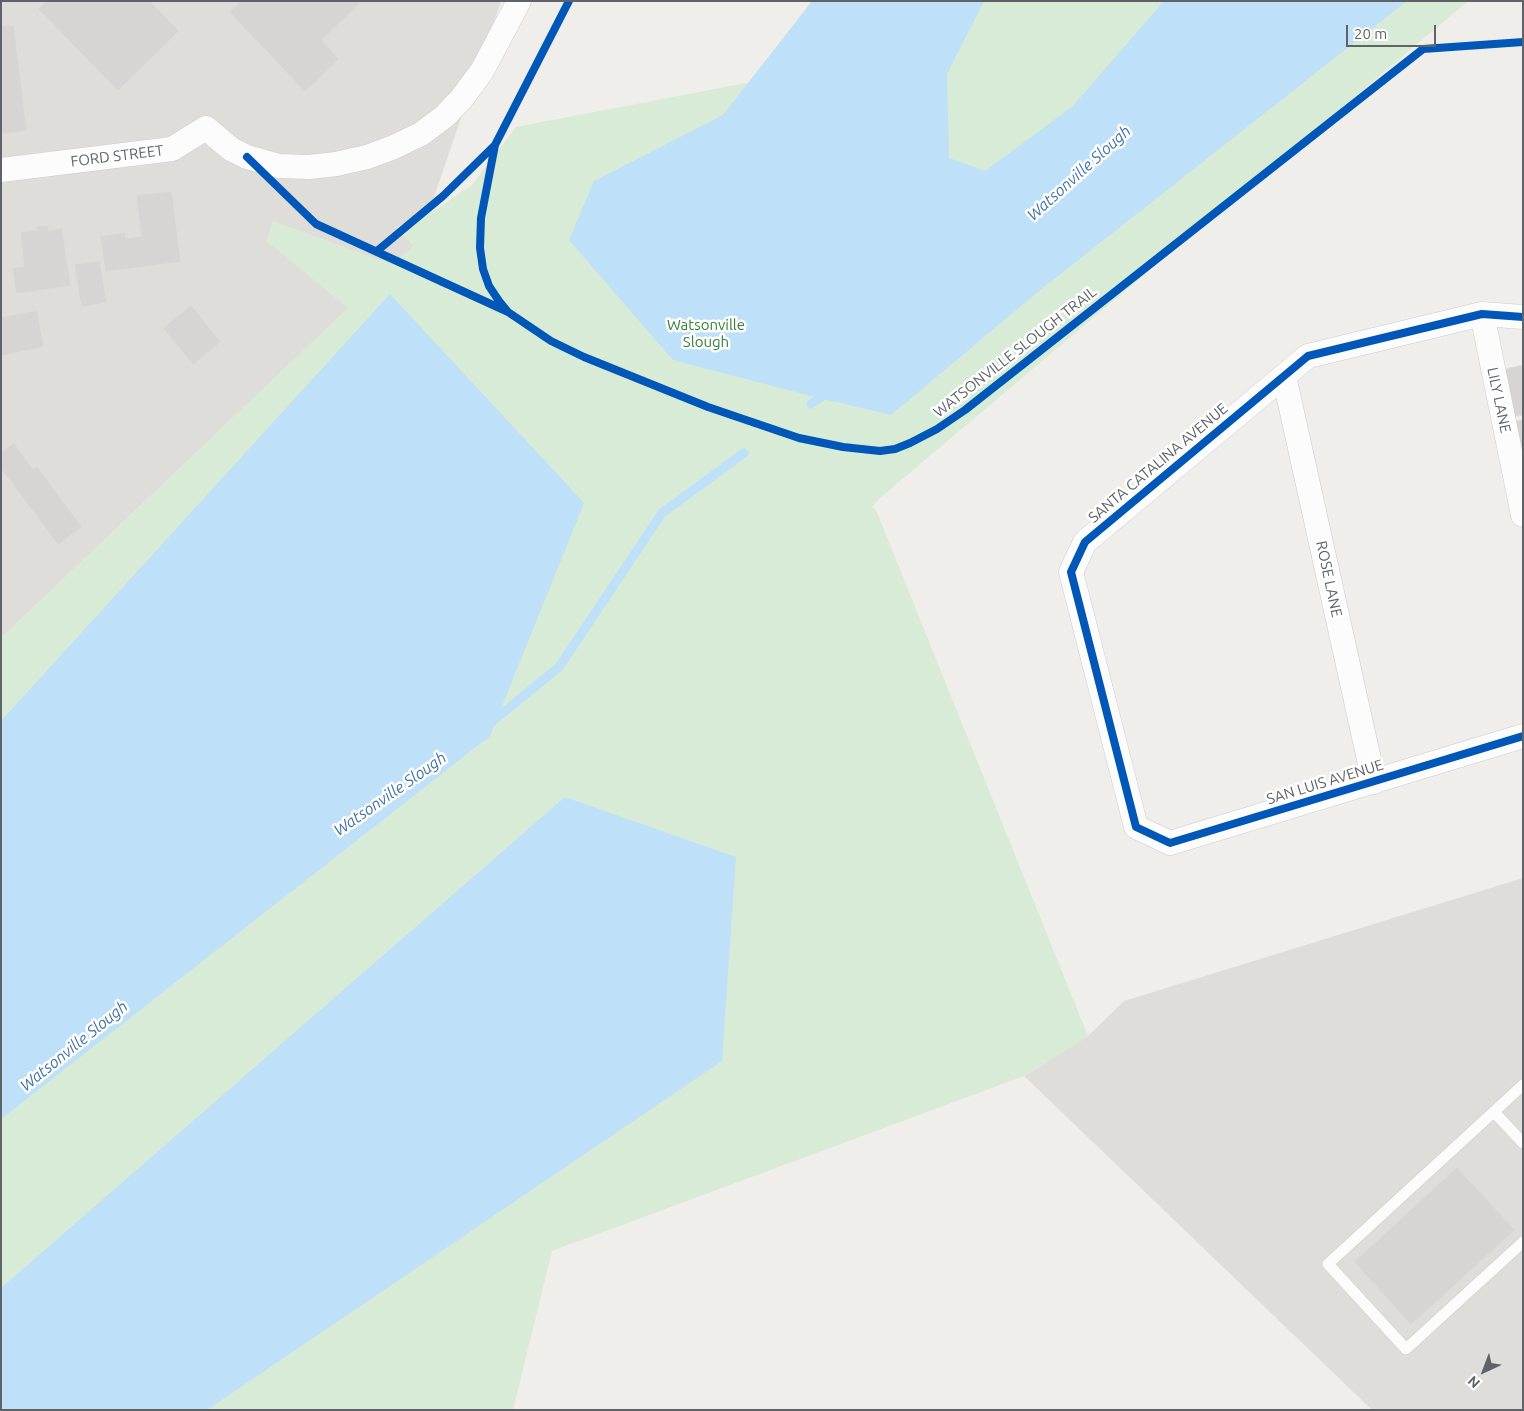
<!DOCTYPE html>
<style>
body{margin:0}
#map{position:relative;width:1524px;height:1411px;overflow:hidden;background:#efeeea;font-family:Ubuntu,sans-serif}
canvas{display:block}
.frame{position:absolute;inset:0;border:2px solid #5f6368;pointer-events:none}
.north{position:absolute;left:1459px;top:1346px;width:50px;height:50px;-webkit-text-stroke:4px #fff;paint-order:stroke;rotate:223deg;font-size:14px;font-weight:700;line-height:20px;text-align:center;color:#5f6368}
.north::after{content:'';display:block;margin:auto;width:18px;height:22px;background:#5f6368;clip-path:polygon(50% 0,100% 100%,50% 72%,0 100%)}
.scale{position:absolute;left:1346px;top:25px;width:90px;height:22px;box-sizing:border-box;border:2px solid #5f6368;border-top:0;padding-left:6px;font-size:15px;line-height:18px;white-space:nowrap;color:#5f6368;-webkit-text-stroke:4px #fff;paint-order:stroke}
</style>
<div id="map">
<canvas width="1524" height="1411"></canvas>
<div class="frame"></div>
<div class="north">N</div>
<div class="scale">20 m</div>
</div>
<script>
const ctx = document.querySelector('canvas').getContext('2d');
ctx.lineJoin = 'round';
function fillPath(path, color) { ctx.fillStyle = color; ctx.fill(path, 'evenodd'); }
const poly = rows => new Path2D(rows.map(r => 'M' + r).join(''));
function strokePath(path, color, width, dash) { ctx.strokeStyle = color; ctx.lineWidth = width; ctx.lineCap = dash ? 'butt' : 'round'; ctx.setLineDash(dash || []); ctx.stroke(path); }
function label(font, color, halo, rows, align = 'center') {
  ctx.font = font + ' Ubuntu,sans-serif'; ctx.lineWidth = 5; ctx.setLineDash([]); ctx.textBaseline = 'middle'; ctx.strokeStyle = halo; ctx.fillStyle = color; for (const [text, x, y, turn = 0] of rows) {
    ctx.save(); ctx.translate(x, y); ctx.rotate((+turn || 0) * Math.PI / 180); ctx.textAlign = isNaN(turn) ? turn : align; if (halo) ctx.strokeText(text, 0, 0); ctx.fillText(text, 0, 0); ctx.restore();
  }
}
fillPath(poly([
 [1,1,501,1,419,241,1,638],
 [1523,878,1523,1410,1372,1410,1024,1076,1088,1036,1124,1001]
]), '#dfddda');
fillPath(poly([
 [872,1,1468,1,880,498,872,507,876,510,1088,1036,1024,1076,552,1251,513,1410,1,1410,1,638,348,308,266,241,273,221,394,265,413,246,395,227,434,211,472,185,516,127,788,75]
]), '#d8ebd6');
fillPath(poly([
 [812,1,984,1,947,74,949,158,985,171,1072,107,1164,1,1407,1,1039,291,891,415,807,395,673,360,569,240,594,181,723,115],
 [390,294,584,503,490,736,1,1119,1,721],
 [565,797,736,857,722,1061,207,1410,1,1410,1,1288]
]), '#bfe0f9');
strokePath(poly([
 [811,404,829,391],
 [487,726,559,667,662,513,744,453]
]), '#bfe0f9', 9);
const building = poly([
 [46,1,150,1,179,31,118,91,38,9,46,1],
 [241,1,362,1,322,40,339,59,305,92,229,12,241,1],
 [14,25,27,131,1,134,1,26,14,25],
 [172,191,181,262,105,272,100,236,125,232,126,238,141,236,136,195,172,191],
 [49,225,49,230,62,228,71,286,16,294,12,268,24,266,20,232,36,230,36,226,49,225],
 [100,261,107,303,81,307,74,264,100,261],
 [191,305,221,342,193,365,163,328,191,305],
 [37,310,44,347,1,356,1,317,37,310],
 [1523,365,1523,415,1512,417,1501,370,1523,365],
 [1523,420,1523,470,1512,422,1523,420],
 [14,443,33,469,37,466,82,527,58,545,1,469,1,452,14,443],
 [1457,1167,1515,1230,1411,1325,1354,1262,1457,1167]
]);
fillPath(building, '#d6d5d3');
strokePath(building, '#deddd9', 1);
const service = poly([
 [1523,1085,1328,1264,1406,1349,1523,1242],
 [1494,1112,1523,1143]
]);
const minor = poly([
 [1,170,172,149,206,128,231,149,247,157,279,166,309,167,336,164,367,157,394,147,421,134,445,116,462,98,482,71,519,1],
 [1482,314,1523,515],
 [1523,317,1482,314,1308,356,1085,542,1071,572,1136,827,1170,843,1523,736],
 [1284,376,1374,782]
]);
strokePath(service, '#cbcccc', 12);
strokePath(minor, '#cbcccc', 25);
strokePath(service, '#fdfcfc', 11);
strokePath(minor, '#fdfcfc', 24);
strokePath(poly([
 [569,1,495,145,481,218,480,248,483,269,489,286,499,301,508,312,551,341,584,357,708,407,799,438,843,447,880,451,895,449,910,443,937,429,965,410,1423,49,1523,42],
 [247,157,316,224,506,311],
 [377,251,443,196,495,145],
 [1523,317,1482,314,1308,356,1085,542,1071,572,1136,827,1170,843,1523,736]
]), '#0057b8', 8);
label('15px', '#5f6368', '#fff', [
 ["FORD STREET",117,156,-7],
 ["WATSONVILLE SLOUGH TRAIL",1015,352,-38],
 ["LILY LANE",1499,400,78],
 ["SANTA CATALINA AVENUE",1158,463,-40],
 ["ROSE LANE",1329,579,78],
 ["SAN LUIS AVENUE",1325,782,-17]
]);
label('15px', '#348238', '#fff', [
 ["Watsonville",706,325],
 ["Slough",706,342]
]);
label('italic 16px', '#4174aa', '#fff', [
 ["Watsonville Slough",1079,173,-42],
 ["Watsonville Slough",390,794,-35],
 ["Watsonville Slough",74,1046,-39]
]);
</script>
